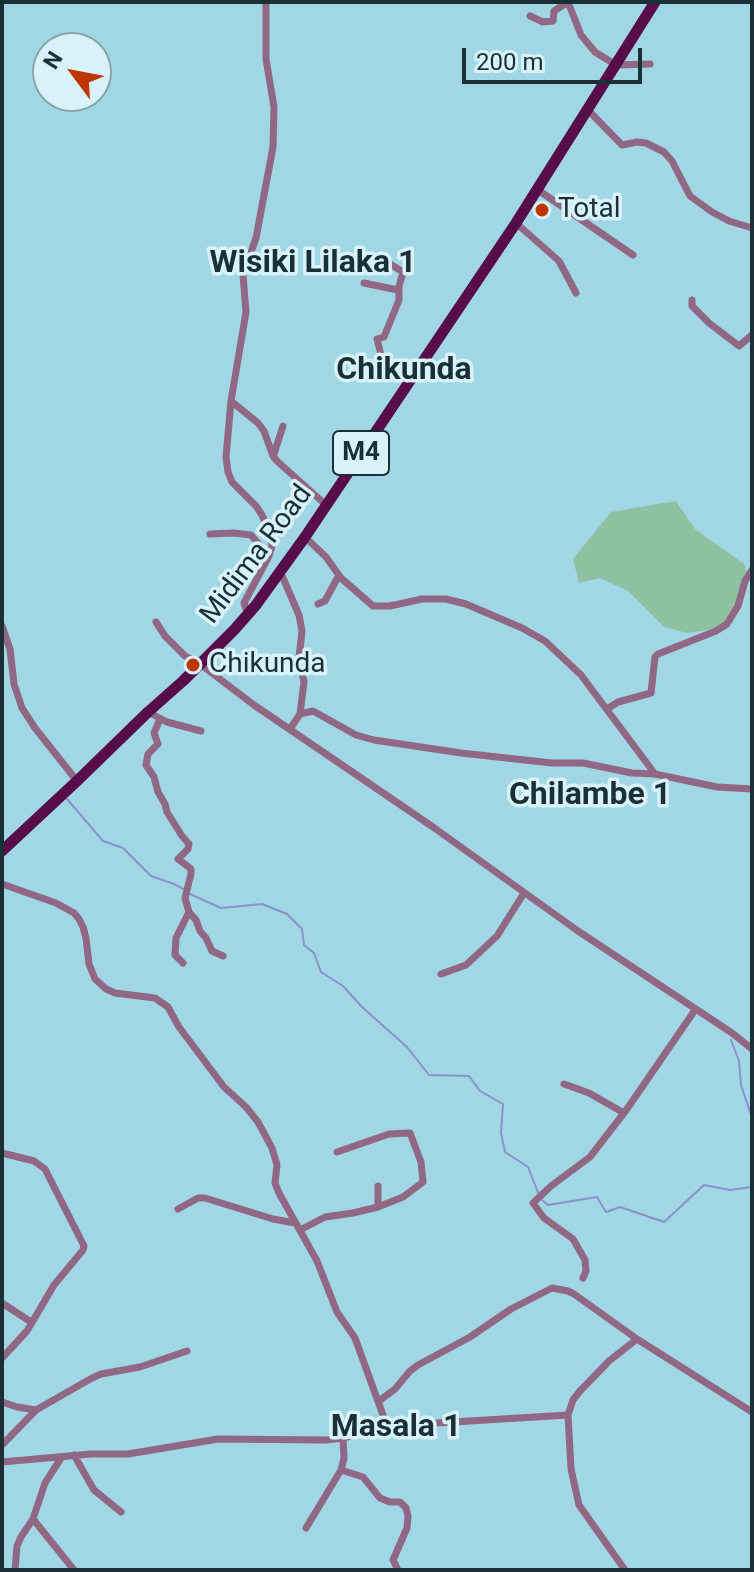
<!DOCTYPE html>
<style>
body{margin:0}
#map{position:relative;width:754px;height:1572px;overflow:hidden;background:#a1d6e5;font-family:Roboto,sans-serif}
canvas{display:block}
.frame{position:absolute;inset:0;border:4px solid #1b3036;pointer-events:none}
.north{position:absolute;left:32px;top:32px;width:80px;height:80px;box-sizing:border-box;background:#d8f2f9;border:2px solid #8ca4ab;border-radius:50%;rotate:302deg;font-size:22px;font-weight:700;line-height:32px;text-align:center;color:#1b3036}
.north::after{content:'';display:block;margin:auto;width:28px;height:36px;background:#bd3500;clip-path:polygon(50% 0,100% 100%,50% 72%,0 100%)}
.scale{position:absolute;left:462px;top:48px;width:180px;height:36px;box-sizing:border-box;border:4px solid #1b3036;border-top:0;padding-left:10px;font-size:24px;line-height:28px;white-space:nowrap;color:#1b3036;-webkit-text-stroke:6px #d8f2f9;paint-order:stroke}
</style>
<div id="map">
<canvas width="754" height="1572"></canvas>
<div class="frame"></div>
<div class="north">N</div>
<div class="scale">200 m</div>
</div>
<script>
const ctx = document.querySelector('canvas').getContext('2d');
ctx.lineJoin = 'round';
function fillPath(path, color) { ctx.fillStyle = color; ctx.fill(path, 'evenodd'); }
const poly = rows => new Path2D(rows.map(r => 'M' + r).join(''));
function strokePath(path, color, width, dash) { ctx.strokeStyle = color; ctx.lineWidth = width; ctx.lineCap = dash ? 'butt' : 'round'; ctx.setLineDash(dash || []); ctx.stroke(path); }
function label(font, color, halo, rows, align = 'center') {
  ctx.font = font + ' Roboto,sans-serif'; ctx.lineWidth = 7; ctx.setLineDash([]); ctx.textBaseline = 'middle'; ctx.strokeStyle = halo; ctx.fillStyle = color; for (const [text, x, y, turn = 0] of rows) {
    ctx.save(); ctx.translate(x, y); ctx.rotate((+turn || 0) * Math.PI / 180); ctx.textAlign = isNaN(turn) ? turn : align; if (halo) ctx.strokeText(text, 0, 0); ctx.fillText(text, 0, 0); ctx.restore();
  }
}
fillPath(poly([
 [676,501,695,529,744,564,747,573,736,607,721,628,687,633,664,627,628,591,600,578,579,583,573,559,611,512]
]), '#8ec1a1');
strokePath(poly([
 [67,799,103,841,123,848,151,876,174,884,185,890],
 [190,894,221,908,262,904,287,914,302,929,304,945,314,953,321,972,343,986,362,1007,407,1047,429,1075,469,1076,480,1091,503,1104,501,1133,505,1152,528,1167,539,1195],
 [731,1040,739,1061,741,1085,752,1118],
 [542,1200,548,1205,597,1197,606,1212,620,1207,664,1222,704,1185,730,1190,752,1187]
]), '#8992cc', 2);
strokePath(poly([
 [530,16,543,22,553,21,554,11,568,2,581,35,595,52,616,65,650,64],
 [588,110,622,145,637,142,646,143,664,152,672,161,690,196,712,212,729,221,752,228],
 [538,190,633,255],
 [516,223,559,261,576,293],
 [364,283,398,290,403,272,377,256],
 [399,287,399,300,384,337,377,339,381,355,412,378],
 [692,300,692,306,709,323,739,346,752,335],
 [231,401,258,423,264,431,273,456,277,461,326,505],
 [274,454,283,426],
 [210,534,234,533,251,535,269,556],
 [305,537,326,557,341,578,373,606,390,606,422,599,446,599,466,604,522,628,545,641,581,675,655,774],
 [280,571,299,615,302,631,299,658,304,682,300,714,290,729],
 [318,604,325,601,339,575],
 [248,615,244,603,269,556,272,546,271,538,262,515,256,506,232,482,228,472,226,457,231,401,246,312,243,275,256,238,273,147,274,107,266,59,266,2],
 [156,622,165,636,185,656,200,664,254,705,433,827,578,931,732,1033,752,1049],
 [2,626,10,649,14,684,22,708,35,728,77,781],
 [607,709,618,702,651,693,655,657,658,654,716,631,727,624,738,606,745,581,752,570],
 [148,712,167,722,201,731],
 [300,714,313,711,356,735,374,740,461,753,552,763,583,763,632,773,655,774,717,787,752,789],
 [160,719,154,733,158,744,148,754,146,765,154,777,158,792,165,804,167,812,182,836,189,844,188,849,178,859,191,869,191,874,185,898,189,912,196,920,200,931,206,938,212,951,223,956],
 [2,884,56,903,74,913,79,919,83,927,86,938,89,964,95,979,106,989,115,993,155,998,168,1007,179,1027,224,1087,246,1107,258,1122,272,1148,277,1165,275,1183,279,1193,317,1261,337,1312,355,1338,387,1426],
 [183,963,175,955,176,938,189,912],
 [441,974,466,965,497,936,524,893],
 [564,1084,589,1093,624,1113],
 [337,1152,389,1134,410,1133,421,1162,423,1182,403,1197,378,1207],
 [2,1153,34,1161,45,1169,84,1246,83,1250,54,1285,27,1331,2,1358],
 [178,1209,198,1198,205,1198,273,1219,295,1223],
 [300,1230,325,1217,353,1213,378,1207,378,1186],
 [583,1278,586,1271,585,1260,573,1239,544,1218,533,1203,551,1186,590,1157,627,1109,695,1010],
 [2,1303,31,1322],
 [379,1401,395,1389,410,1371,418,1365,470,1337,511,1309,552,1288,568,1291,574,1294,637,1339,752,1412],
 [2,1402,17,1407,36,1410],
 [2,1445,36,1410,92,1378,101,1374,140,1367,187,1351],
 [74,1455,94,1490,121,1512],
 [2,1462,91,1454,128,1454,218,1439,326,1440,343,1438,387,1426,568,1415],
 [341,1470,363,1477,380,1498,390,1502,400,1502,406,1508,408,1516,407,1528,393,1560,398,1570],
 [33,1519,74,1570],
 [306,1528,341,1470,344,1458,343,1438],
 [15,1570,17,1546,21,1537,33,1519,45,1483,61,1458],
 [625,1570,579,1505,571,1469,568,1415,573,1400,580,1391,609,1361,637,1339]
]), '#906784', 7);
strokePath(poly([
 [2,851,77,781,148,712,183,681,234,630,256,605,305,537,516,223,655,2]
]), '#560d49', 11);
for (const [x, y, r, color] of [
 [542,210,8,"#bd3500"],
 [193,665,8,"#bd3500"]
]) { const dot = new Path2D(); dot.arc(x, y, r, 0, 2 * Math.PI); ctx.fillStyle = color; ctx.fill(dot); strokePath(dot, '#d8f2f9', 3); }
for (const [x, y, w] of [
 [361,453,56]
]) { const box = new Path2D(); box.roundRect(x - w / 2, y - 22, w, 44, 6); ctx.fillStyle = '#d8f2f9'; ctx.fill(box); strokePath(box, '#1b3036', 2); }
label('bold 26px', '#1b3036', null, [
 ["M4",361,453]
]);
label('28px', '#1b3036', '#d8f2f9', [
 ["Total",558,210],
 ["Chikunda",209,665]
], 'left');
label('28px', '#1b3036', '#d8f2f9', [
 ["Midima Road",257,555,-53]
]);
label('bold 32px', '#1b3036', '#d8f2f9', [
 ["Wisiki Lilaka 1",313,264],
 ["Chikunda",404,371],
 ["Chilambe 1",590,796],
 ["Masala 1",396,1428]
]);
</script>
